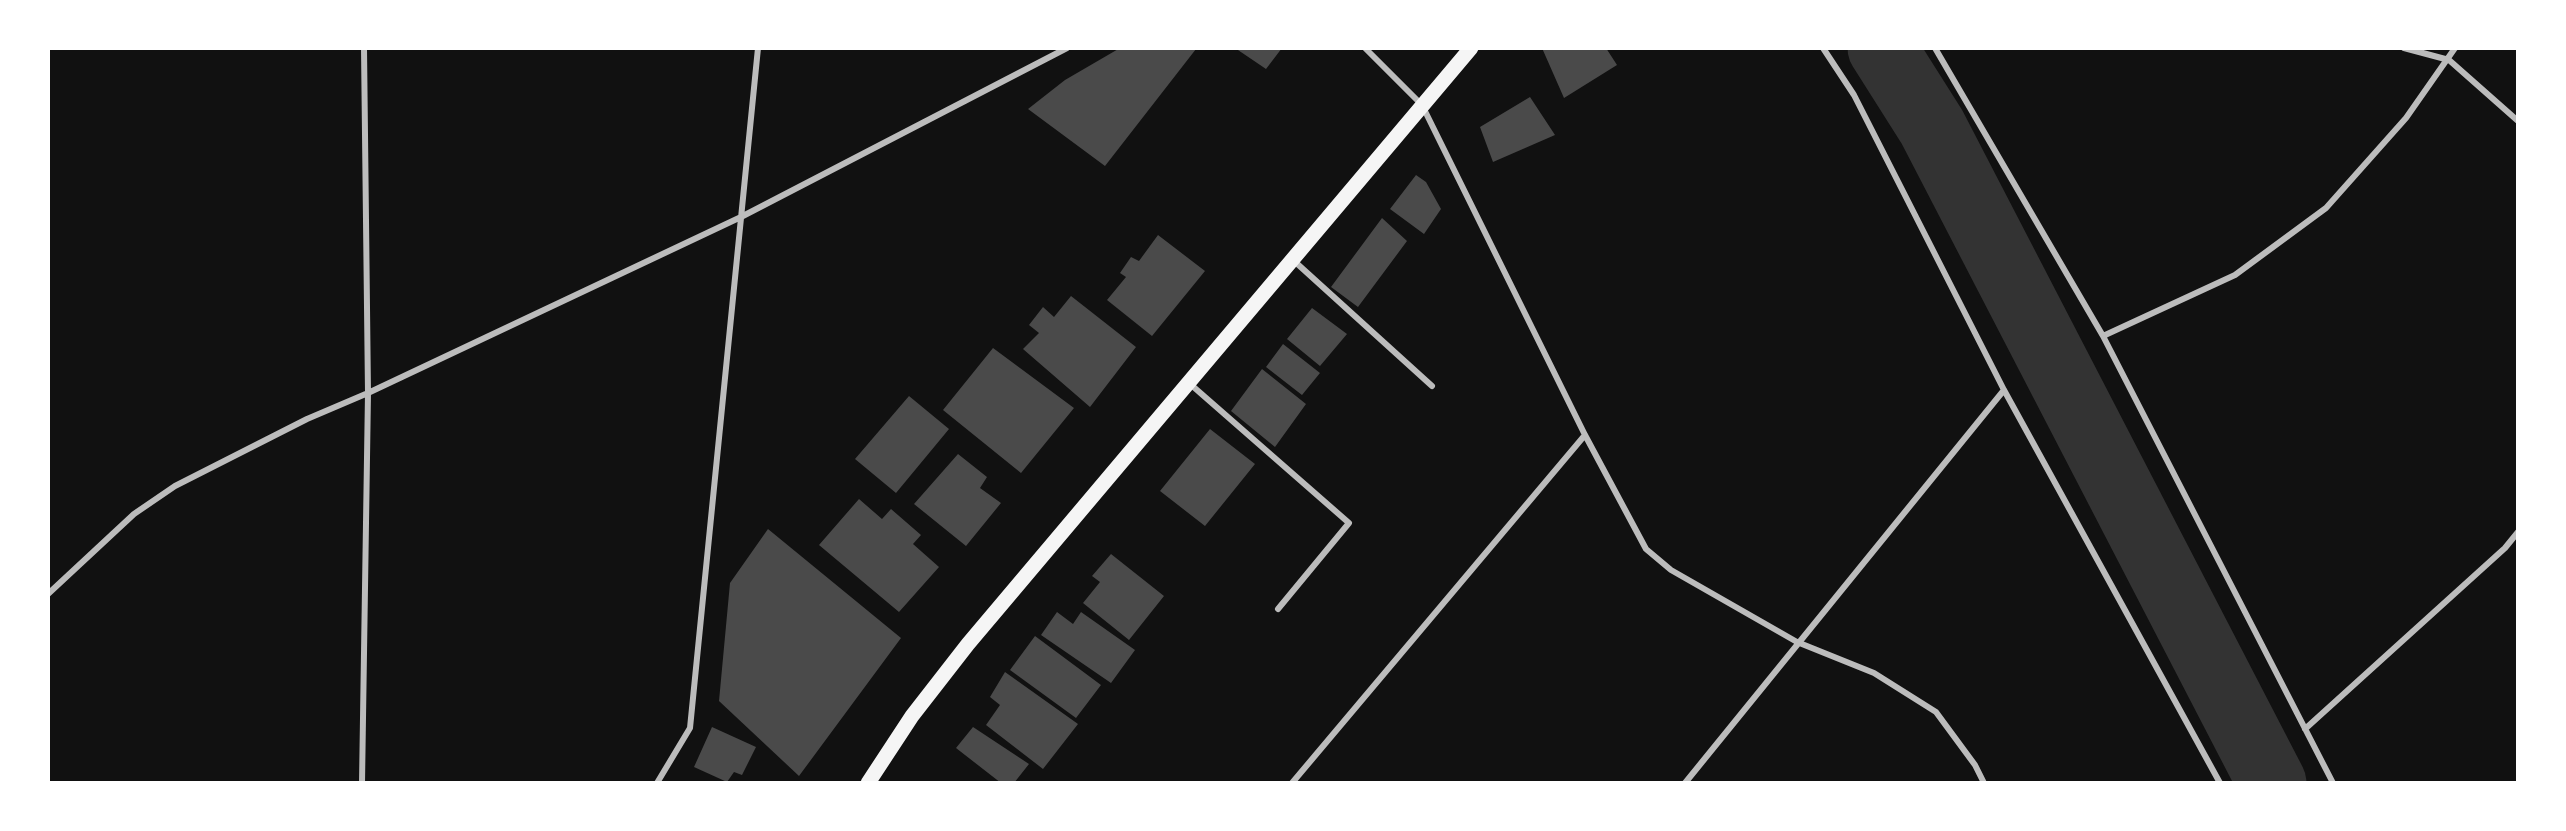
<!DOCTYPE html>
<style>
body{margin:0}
#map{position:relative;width:2566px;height:831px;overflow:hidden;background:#111;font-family:Karla,sans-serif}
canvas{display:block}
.frame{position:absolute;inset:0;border:50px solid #fff;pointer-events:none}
</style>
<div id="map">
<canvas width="2566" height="831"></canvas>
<div class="frame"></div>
</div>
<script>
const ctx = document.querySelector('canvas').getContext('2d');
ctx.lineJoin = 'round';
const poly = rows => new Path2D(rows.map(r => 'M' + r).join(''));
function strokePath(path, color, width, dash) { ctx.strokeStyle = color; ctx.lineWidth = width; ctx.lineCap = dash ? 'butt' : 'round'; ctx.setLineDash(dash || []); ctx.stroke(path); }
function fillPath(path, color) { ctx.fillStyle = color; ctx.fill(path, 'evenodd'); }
strokePath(poly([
 [1882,48,1932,127,2272,783]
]), '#333', 69);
fillPath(poly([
 [1120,48,1196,49,1105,166,1028,109,1065,80],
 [1235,48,1282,48,1266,69],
 [1542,48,1606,48,1617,65,1564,98],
 [1530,97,1555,135,1493,162,1480,127],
 [1416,175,1426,182,1441,209,1424,234,1390,209],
 [1382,218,1407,241,1358,307,1331,287],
 [1158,235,1205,271,1152,336,1107,300,1126,277,1120,273,1131,257,1139,261],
 [1071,296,1136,347,1090,407,1023,349,1039,333,1029,325,1043,307,1054,317],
 [1312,308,1347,334,1320,366,1287,339],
 [1283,344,1320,373,1302,395,1266,367],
 [993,348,1074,408,1021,473,943,410],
 [1262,369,1306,404,1275,447,1231,411],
 [909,396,949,429,896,493,855,459],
 [1210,429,1255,464,1205,526,1160,491],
 [958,454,987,477,980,488,1001,503,966,546,914,504],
 [859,499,882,519,891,509,921,535,913,544,939,567,899,612,819,545],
 [768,529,901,638,799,776,719,701,730,583],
 [1111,554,1164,596,1129,640,1083,603,1100,582,1092,576],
 [1057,612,1073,624,1081,612,1135,650,1111,683,1041,635],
 [1035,636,1101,685,1076,718,1010,670],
 [1005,672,1078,724,1043,769,986,725,1000,705,990,697],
 [712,727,756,747,742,775,734,772,727,782,694,767],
 [973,727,1029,764,1014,783,1001,783,956,748]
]), '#4a4a4a');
strokePath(poly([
 [1365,48,1422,105,1585,435,1646,549,1671,570,1797,642,1874,673,1936,712,1975,765,1984,783],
 [1823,48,1854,95,2004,390,2220,783],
 [1935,48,2103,336,2333,783],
 [2404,48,2449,60,2518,121],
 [1293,260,1432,386],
 [2103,336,2235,275,2326,208,2406,118,2455,48],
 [1189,383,1349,523,1278,609],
 [48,594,134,514,175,486,307,419,368,393,741,217,1067,48],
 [2305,729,2505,548,2518,532],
 [362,783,368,393,364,48],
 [657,783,690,728,758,48],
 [1292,783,1585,435],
 [1685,783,2004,390]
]), '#bcbcbc', 6);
strokePath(poly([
 [868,783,912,716,968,644,1471,48]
]), '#f5f5f5', 15);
</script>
